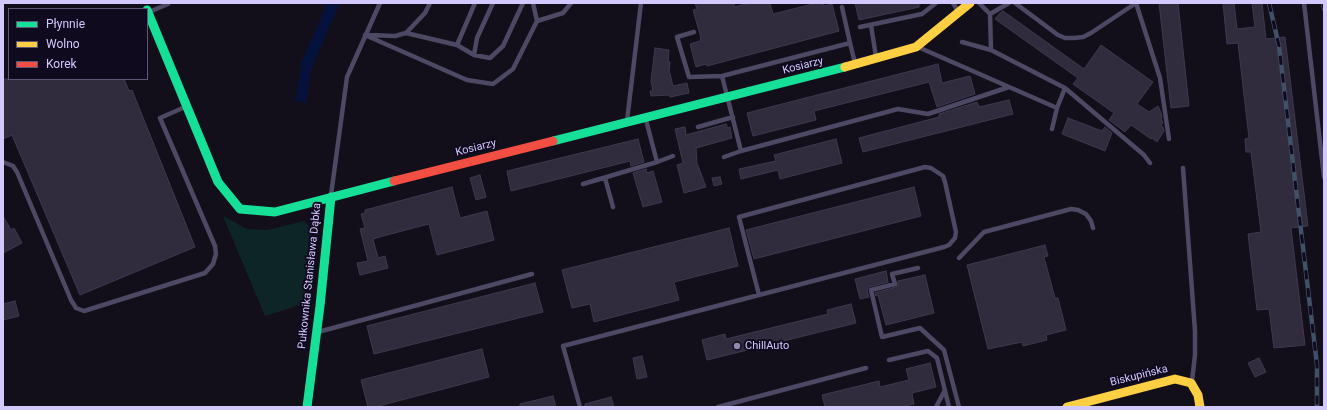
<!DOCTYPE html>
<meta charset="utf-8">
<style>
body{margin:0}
#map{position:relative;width:1327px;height:410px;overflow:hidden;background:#120f1a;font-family:Roboto,sans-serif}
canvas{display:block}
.frame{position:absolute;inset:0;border:4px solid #d4c9ff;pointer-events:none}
.legend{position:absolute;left:8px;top:8px;width:140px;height:72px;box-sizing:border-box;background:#100a1f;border:1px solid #5e5679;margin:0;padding:5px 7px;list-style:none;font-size:12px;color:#d4c9ff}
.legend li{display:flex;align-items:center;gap:8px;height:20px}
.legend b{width:20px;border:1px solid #5e5679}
</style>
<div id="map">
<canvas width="1327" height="410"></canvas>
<div class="frame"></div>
<ul class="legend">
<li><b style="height:5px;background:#16e098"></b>Płynnie</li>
<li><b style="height:5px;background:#ffcf43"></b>Wolno</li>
<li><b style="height:5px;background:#f24e42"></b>Korek</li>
</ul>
</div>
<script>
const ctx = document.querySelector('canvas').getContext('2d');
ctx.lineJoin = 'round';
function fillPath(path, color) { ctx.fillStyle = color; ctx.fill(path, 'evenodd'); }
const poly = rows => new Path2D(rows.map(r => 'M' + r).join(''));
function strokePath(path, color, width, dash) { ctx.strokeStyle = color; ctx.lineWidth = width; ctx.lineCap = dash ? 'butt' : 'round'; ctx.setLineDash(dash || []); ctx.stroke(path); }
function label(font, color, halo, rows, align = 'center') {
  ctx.font = font + ' Roboto,sans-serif'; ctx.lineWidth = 4; ctx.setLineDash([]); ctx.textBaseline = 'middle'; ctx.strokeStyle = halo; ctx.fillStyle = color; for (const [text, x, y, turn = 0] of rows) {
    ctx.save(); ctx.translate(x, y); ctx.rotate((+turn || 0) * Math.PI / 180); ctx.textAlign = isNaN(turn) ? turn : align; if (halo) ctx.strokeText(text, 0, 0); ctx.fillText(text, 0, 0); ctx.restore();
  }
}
fillPath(poly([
 [223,216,247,229,268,230,304,221,312,230,303,304,265,316]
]), '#0e2528');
fillPath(poly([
 [329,3,340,3,311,69,306,103,295,101,302,64]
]), '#05133c');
strokePath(poly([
 [302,65,329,3]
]), '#05133c', 3);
const building = poly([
 [695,3,734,3,734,7,750,3,770,3,773,14,817,3,823,3,824,6,832,4,839,31,707,66,706,64,696,67,690,44,700,41,701,38,693,10,697,9,695,3],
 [855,3,919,3,919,7,859,20,855,3],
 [1159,3,1178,3,1189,106,1171,108,1159,3],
 [1223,3,1234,3,1237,29,1255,27,1252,3,1262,3,1266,39,1285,37,1308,226,1291,228,1305,345,1274,348,1269,309,1257,310,1248,234,1261,232,1251,152,1246,152,1245,139,1249,138,1238,43,1227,44,1223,3],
 [1003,11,1084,69,1101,45,1153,82,1137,104,1149,112,1158,106,1161,113,1162,118,1161,120,1163,122,1161,125,1163,127,1164,131,1157,142,1152,138,1151,139,1131,125,1125,132,1109,120,1114,113,1073,84,1078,78,995,19,1000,13,1003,11],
 [655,48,669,50,668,62,670,62,669,70,673,86,687,83,689,93,670,97,669,95,651,96,650,91,653,91,651,81,655,48],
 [938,64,942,83,970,76,975,94,937,107,929,82,814,111,816,120,753,136,747,113,938,64],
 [3,79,124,79,129,91,132,90,195,247,80,295,12,135,3,139,3,79],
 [1009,100,1013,114,863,152,859,138,939,117,939,114,977,102,979,107,1009,100],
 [1068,118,1102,131,1105,127,1112,133,1105,151,1062,134,1068,118],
 [726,124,728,128,730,127,732,138,696,148,697,163,706,187,684,193,677,165,683,163,675,129,685,127,686,135,726,124],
 [638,139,644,162,631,166,630,161,511,191,507,171,638,139],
 [836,139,842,163,780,179,778,170,741,179,739,169,776,161,774,155,836,139],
 [646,169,647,173,653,171,662,202,643,207,633,173,646,169],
 [480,175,486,197,476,200,470,178,480,175],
 [720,177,722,184,714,186,712,178,720,177],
 [452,187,460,218,487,211,494,240,437,255,429,224,383,236,373,239,378,258,385,256,388,268,360,275,357,263,368,261,360,229,365,228,361,214,365,213,365,210,452,187],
 [914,187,921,216,754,259,746,230,914,187],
 [3,216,11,230,14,228,22,243,3,253,3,216],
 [729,228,738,266,674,282,679,300,594,322,590,304,572,308,562,270,729,228],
 [1045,245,1048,256,1044,257,1055,298,1058,298,1066,330,1046,335,1047,340,1023,346,1022,342,988,349,967,265,1045,245],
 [886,271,888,282,869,287,867,290,869,297,860,299,855,279,886,271],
 [925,275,934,313,886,325,878,295,876,296,875,293,896,287,898,285,898,281,925,275],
 [535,283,543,312,374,354,367,326,535,283],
 [15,301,19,316,3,320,3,304,15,301],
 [851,304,856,323,707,360,702,340,725,334,726,339,828,314,827,310,851,304],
 [482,349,489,377,375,407,368,407,361,380,482,349],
 [642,356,647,377,637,379,633,358,642,356],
 [1259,358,1266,372,1255,377,1248,363,1259,358],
 [930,363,936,387,912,393,914,404,900,407,825,407,822,395,879,381,880,387,909,380,906,369,930,363],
 [553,396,556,407,520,407,520,404,553,396],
 [611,397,614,407,585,407,585,404,611,397]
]);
fillPath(building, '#302c3e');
strokePath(building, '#3f3850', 1);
strokePath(poly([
 [475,3,457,45,474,55,490,58,503,46,523,3],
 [533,3,537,21],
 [953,3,958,11],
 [979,3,990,14,991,50,1065,88,1057,108],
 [1015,3,1058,35,1065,38,1074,38,1083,37,1091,33,1136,3],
 [1136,3,1160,78,1169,139],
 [1304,3,1324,177],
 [149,12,168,4],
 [990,14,1009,3],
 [871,25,876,57],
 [860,27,922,14,936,3],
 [694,32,677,37,689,77,722,76,741,151,898,109,928,114,1009,87],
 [406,33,457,45],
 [365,35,467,80,493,84,513,69,537,21,563,13,571,3],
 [369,35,395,36,406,33,425,13,430,3],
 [962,42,991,50],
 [850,43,855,63],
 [918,47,1057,108,1052,129],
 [474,55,477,38,493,3],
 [722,76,850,43,842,7],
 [1065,88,1144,155,1150,163],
 [627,121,641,3],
 [698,127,733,117],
 [724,157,741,151],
 [3,162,13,166,17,172,71,300,76,308,84,311,205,273,213,264,216,254,215,246,160,118,185,107],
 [657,162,673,156],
 [1183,168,1195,331,1195,355,1192,381],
 [605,178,613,207],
 [583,184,657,162,646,120],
 [331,195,347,77,380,3],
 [959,258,984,232,1071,209,1078,210,1086,214,1091,221,1093,228],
 [918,268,892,274,895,284,871,290,882,337,920,328,944,350,959,407],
 [318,332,532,274],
 [889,360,928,351,937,358,949,407],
 [580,407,563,346,759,295,944,247,949,245,955,238,956,232,945,182,943,176,931,168,925,167,739,217,759,295],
 [718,407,866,368],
 [936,407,945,390]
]), '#4d4965', 4.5);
strokePath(poly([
 [147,10,218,182,240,209,275,212,394,181],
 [553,141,845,67],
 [307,407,320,306,331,197]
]), '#16e098', 9);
strokePath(poly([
 [845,67,916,47,970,3],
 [1067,407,1175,379,1191,383,1198,395,1200,407]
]), '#ffcf43', 9);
strokePath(poly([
 [394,181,553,141]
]), '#f24e42', 9);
const rail = poly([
 [1269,3,1279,46,1302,239,1317,365,1317,407],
 [1323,3,1324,9]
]);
strokePath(rail, '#405066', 4.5);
strokePath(rail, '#100a1f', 3, [9]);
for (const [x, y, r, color] of [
 [737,346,4,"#9088af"]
]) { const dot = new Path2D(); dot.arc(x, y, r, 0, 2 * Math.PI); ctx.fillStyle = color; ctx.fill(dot); strokePath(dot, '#100a1f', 1.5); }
label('11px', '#d4c9ff', '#100a1f', [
 ["Kosiarzy",803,66,-14],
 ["Kosiarzy",476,148,-14],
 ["Pułkownika Stanisława Dąbka",310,276,-84],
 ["Biskupińska",1139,376,-14]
]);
label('11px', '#d4c9ff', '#100a1f', [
 ["ChillAuto",745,346]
], 'left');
</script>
